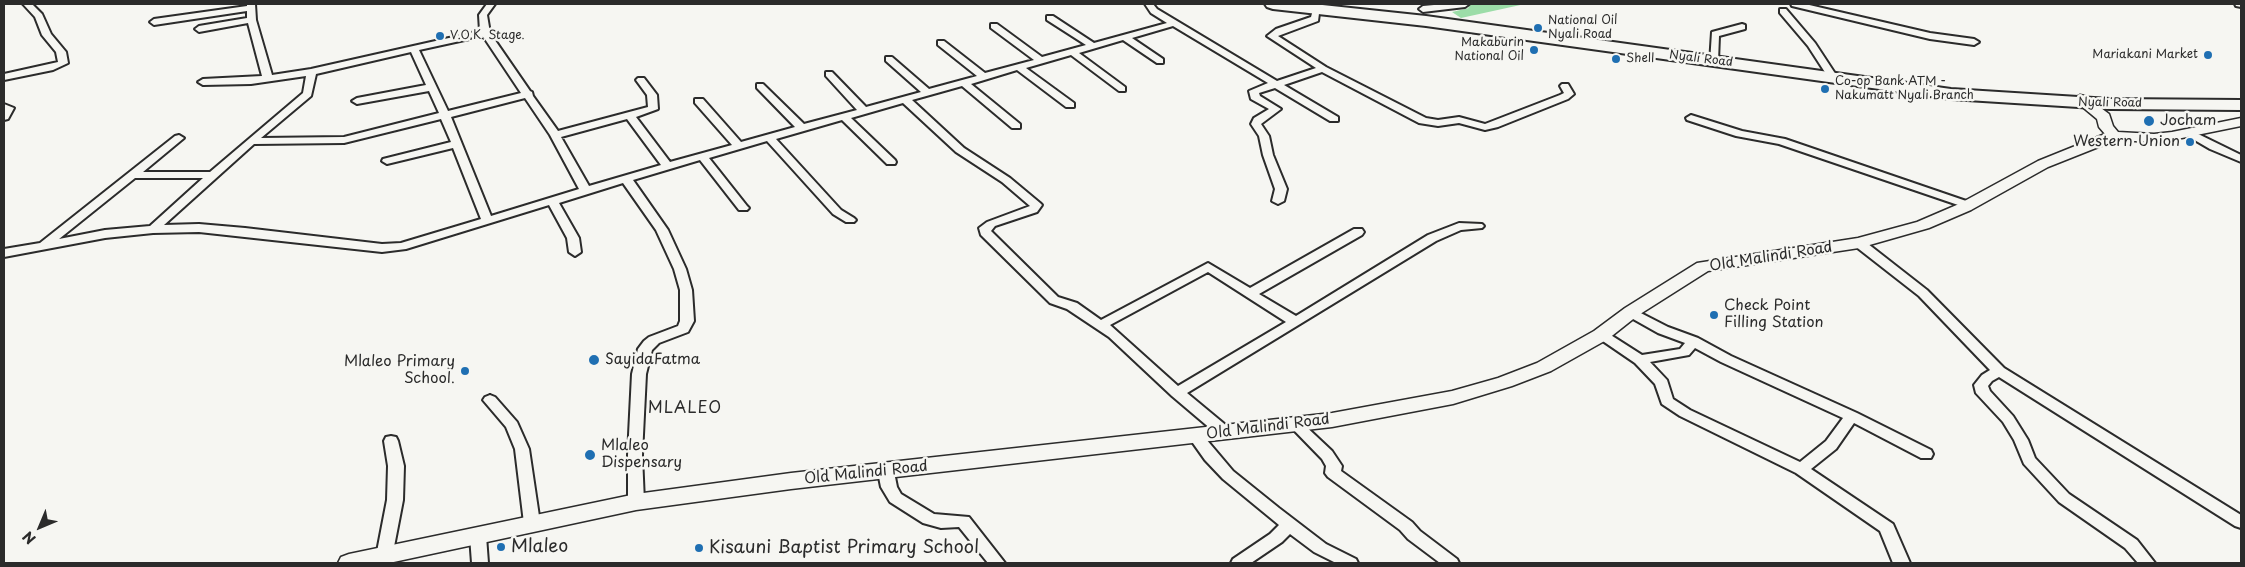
<!DOCTYPE html>
<style>
body{margin:0}
#map{position:relative;width:2245px;height:567px;overflow:hidden;background:#f6f6f2;font-family:"Playpen Sans",sans-serif}
canvas{display:block}
.frame{position:absolute;inset:0;border:5px solid #2b2b2b;pointer-events:none}
.north{position:absolute;left:15px;top:502px;width:50px;height:50px;-webkit-text-stroke:4px #f6f6f2;paint-order:stroke;rotate:225deg;font-size:14px;font-weight:700;line-height:20px;text-align:center;color:#2b2b2b}
.north::after{content:'';display:block;margin:auto;width:18px;height:22px;background:#2b2b2b;clip-path:polygon(50% 0,100% 100%,50% 72%,0 100%)}
</style>
<div id="map">
<canvas width="2245" height="567"></canvas>
<div class="frame"></div>
<div class="north">N</div>
</div>
<script>
const ctx = document.querySelector('canvas').getContext('2d');
ctx.lineJoin = 'round';
function fillPath(path, color) { ctx.fillStyle = color; ctx.fill(path, 'evenodd'); }
const poly = rows => new Path2D(rows.map(r => 'M' + r).join(''));
function strokePath(path, color, width, dash) { ctx.strokeStyle = color; ctx.lineWidth = width; ctx.lineCap = dash ? 'butt' : 'round'; ctx.setLineDash(dash || []); ctx.stroke(path); }
function label(font, color, halo, rows, align = 'center') {
  ctx.font = font + ' "Playpen Sans",sans-serif'; ctx.lineWidth = 5; ctx.setLineDash([]); ctx.textBaseline = 'middle'; ctx.strokeStyle = halo; ctx.fillStyle = color; for (const [text, x, y, turn = 0] of rows) {
    ctx.save(); ctx.translate(x, y); ctx.rotate((+turn || 0) * Math.PI / 180); ctx.textAlign = isNaN(turn) ? turn : align; if (halo) ctx.strokeText(text, 0, 0); ctx.fillText(text, 0, 0); ctx.restore();
  }
}
fillPath(poly([
 [1463,4,1525,4,1461,18,1452,12,1469,8]
]), '#9cdda8');
const street = poly([
 [23,4,32,4,42,14,51,34,66,52,68,63,53,70,4,80,4,74,58,62,56,52,42,35,35,17,23,4],
 [247,4,255,4,256,20,272,75,311,69,480,31,479,15,487,4,495,4,487,15,490,33,530,91,532,92,533,96,558,131,648,107,647,95,636,80,638,78,644,78,657,95,658,109,636,117,670,162,732,145,695,103,695,99,703,99,741,142,795,127,757,88,757,84,763,84,804,124,857,110,826,76,826,72,832,72,866,107,921,92,886,61,886,57,892,57,929,89,977,76,938,45,938,41,944,41,985,73,1034,60,991,28,991,24,997,24,1042,57,1086,45,1047,20,1047,16,1053,16,1094,43,1167,23,1151,13,1145,4,1153,4,1157,9,1277,81,1316,68,1267,36,1276,29,1311,17,1314,6,1320,6,1318,21,1278,36,1326,67,1426,118,1438,120,1459,117,1485,124,1560,95,1564,93,1560,86,1562,84,1568,84,1574,94,1568,99,1498,127,1485,130,1459,123,1438,126,1419,123,1322,72,1284,85,1338,117,1338,121,1330,121,1275,88,1259,93,1260,96,1281,109,1261,124,1269,136,1273,155,1287,189,1284,201,1278,204,1272,201,1275,189,1263,155,1259,136,1251,124,1254,118,1269,109,1251,99,1249,91,1268,83,1173,26,1132,38,1163,59,1163,63,1157,63,1123,40,1079,53,1125,87,1125,91,1119,91,1071,55,1026,68,1074,103,1074,107,1066,107,1017,70,971,84,1020,124,1020,128,1012,128,962,86,912,100,964,148,1010,178,1040,203,1042,205,1037,212,995,226,991,231,1058,297,1077,303,1101,320,1208,263,1250,288,1354,229,1362,229,1364,232,1362,235,1259,294,1296,316,1428,235,1459,223,1482,224,1484,226,1482,228,1461,230,1436,241,1187,393,1228,427,1230,431,1228,435,1223,436,1218,435,1172,396,1109,337,1067,309,1050,303,981,235,979,228,987,222,1030,206,1002,182,956,152,903,103,851,118,895,160,896,162,895,164,887,164,842,120,776,139,841,210,854,218,856,220,854,222,846,222,833,214,767,141,709,158,747,206,749,208,747,210,739,210,700,160,633,180,668,230,686,269,692,290,694,321,688,332,659,343,652,350,646,374,642,455,644,502,641,506,636,508,631,506,628,502,628,455,632,374,638,349,644,341,649,337,678,326,680,321,680,290,674,269,656,230,623,183,559,203,579,238,581,252,575,256,569,252,567,238,549,205,406,249,382,252,199,232,153,233,105,238,4,257,4,249,40,243,175,136,179,135,184,138,143,172,210,172,303,93,306,76,251,84,203,85,198,82,203,79,262,76,248,23,199,32,195,29,199,26,247,18,247,11,154,25,150,22,154,19,247,6,247,4],
 [483,36,521,93,448,111,419,50,483,36],
 [411,52,426,85,357,98,352,101,357,104,429,91,439,113,344,137,261,138,311,96,316,74,411,52],
 [525,98,550,135,579,189,491,216,451,117,525,98],
 [441,119,451,142,383,159,382,161,387,164,453,148,481,219,401,243,382,244,245,228,199,224,164,225,254,144,344,143,441,119],
 [627,119,661,165,589,186,561,137,627,119],
 [135,178,203,178,150,226,105,230,59,239,135,178],
 [1208,272,1286,322,1178,386,1110,325,1208,272],
 [1445,4,1469,4,1465,7,1423,12,1419,9,1423,6,1445,4],
 [1791,4,1805,4,1930,33,1974,39,1979,42,1974,45,1930,39,1792,6,1791,4],
 [2235,4,2241,4,2241,7,2236,6,2235,4],
 [1780,9,1786,9,1815,43,1838,78,1836,80,1830,80,1808,46,1780,13,1780,9],
 [1742,24,1745,25,1745,29,1719,36,1718,61,1716,63,1710,63,1712,32,1742,24],
 [4,104,14,108,8,119,4,120,4,104],
 [1691,115,1742,131,1785,139,1972,203,1974,205,1968,208,1964,207,1779,144,1736,136,1687,120,1686,118,1691,115],
 [2190,130,2241,155,2241,162,2210,149,2186,135,2186,131,2190,130],
 [1859,239,1863,240,1927,290,2004,368,2241,515,2241,528,2235,526,1999,377,1992,381,1988,386,1990,391,2013,416,2028,440,2035,458,2069,494,2137,540,2155,563,2138,563,2125,548,2059,502,2024,464,2014,440,2003,422,1976,393,1974,385,1982,375,1990,370,1919,296,1855,246,1853,243,1859,239],
 [1631,308,1668,327,1698,338,1731,356,1857,413,1931,450,1933,454,1931,458,1921,458,1854,423,1836,449,1811,469,1893,524,1910,563,1893,563,1880,531,1796,473,1680,416,1662,404,1655,384,1635,363,1594,335,1601,331,1606,332,1642,355,1680,349,1685,343,1658,333,1626,315,1625,312,1626,309,1631,308],
 [1695,348,1721,362,1843,418,1826,441,1800,462,1690,410,1673,399,1667,380,1650,362,1689,355,1695,348],
 [490,395,495,397,517,422,529,449,540,523,538,527,532,529,526,527,524,523,515,449,506,427,483,400,485,397,490,395],
 [1294,418,1299,420,1332,451,1342,466,1341,471,1412,522,1420,531,1457,559,1459,563,1440,563,1408,539,1400,530,1328,477,1325,473,1326,466,1322,459,1287,423,1289,420,1294,418],
 [1195,431,1200,432,1233,471,1279,508,1326,544,1356,559,1358,563,1336,563,1314,552,1290,534,1282,542,1251,563,1231,563,1233,559,1270,534,1279,525,1223,479,1205,460,1188,436,1190,432,1195,431],
 [391,436,396,437,398,441,404,466,403,500,392,557,390,561,384,563,378,561,376,557,387,500,388,466,384,441,386,437,391,436],
 [886,467,891,468,894,472,897,487,901,494,934,514,969,517,1005,563,988,563,959,527,941,528,923,523,890,502,881,487,878,472,881,468,886,467],
 [478,530,484,532,486,536,488,563,472,563,470,536,472,532,478,530]
]);
const secondary = poly([
 [2080,95,2085,96,2109,114,2113,126,2118,132,2154,134,2172,132,2241,118,2241,126,2172,140,2154,142,2116,140,2048,167,1971,210,1929,228,1859,248,1708,271,1637,316,1608,339,1551,371,1512,386,1453,404,1332,427,791,489,636,510,389,563,338,563,341,557,349,554,636,494,791,473,1332,413,1452,391,1498,378,1537,363,1594,331,1625,308,1697,263,1858,238,1917,222,1959,204,2038,161,2105,134,2099,127,2097,119,2073,99,2080,95]
]);
const highway = poly([
 [1265,4,1313,4,1426,16,1951,89,2110,99,2241,100,2241,110,2110,109,1951,99,1426,26,1273,9,1267,7,1265,4]
]);
strokePath(street, '#2b2b2b', 4);
strokePath(secondary, '#2b2b2b', 3);
strokePath(highway, '#2b2b2b', 4);
fillPath(street, '#f6f6f2');
fillPath(secondary, '#f6f6f2');
fillPath(highway, '#f6f6f2');
for (const [x, y, r, color] of [
 [1538,28,5,"#1f6fb2"],
 [440,36,5,"#1f6fb2"],
 [1534,50,5,"#1f6fb2"],
 [2208,55,5,"#1f6fb2"],
 [1616,59,5,"#1f6fb2"],
 [1825,89,5,"#1f6fb2"],
 [2149,121,6,"#1f6fb2"],
 [2190,142,5,"#1f6fb2"],
 [1714,315,5,"#1f6fb2"],
 [594,360,6,"#1f6fb2"],
 [465,371,5,"#1f6fb2"],
 [590,455,6,"#1f6fb2"],
 [501,547,5,"#1f6fb2"],
 [699,548,5,"#1f6fb2"]
]) { const dot = new Path2D(); dot.arc(x, y, r, 0, 2 * Math.PI); ctx.fillStyle = color; ctx.fill(dot); strokePath(dot, '#f6f6f2', 2); }
label('12px', '#2b2b2b', '#f6f6f2', [
 ["National Oil",1548,21],
 ["Nyali Road",1548,35],
 ["V.O.K. Stage.",450,36],
 ["Makaburin",1524,43,"right"],
 ["National Oil",1524,57,"right"],
 ["Mariakani Market",2198,55,"right"],
 ["Shell",1626,59],
 ["Co-op Bank ATM -",1835,82],
 ["Nakumatt Nyali Branch",1835,96]
], 'left');
label('12px', '#2b2b2b', '#f6f6f2', [
 ["Nyali Road",1701,59,7],
 ["Nyali Road",2110,103,1]
]);
label('15px', '#2b2b2b', '#f6f6f2', [
 ["Jocham",2160,121],
 ["Western Union",2180,142,"right"],
 ["Check Point",1724,306],
 ["Filling Station",1724,323],
 ["SayidaFatma",605,360],
 ["Mlaleo Primary",455,362,"right"],
 ["School.",455,379,"right"],
 ["Mlaleo",601,446],
 ["Dispensary",601,463]
], 'left');
label('15px', '#2b2b2b', '#f6f6f2', [
 ["Old Malindi Road",1771,257,-9],
 ["Old Malindi Road",1268,427,-7],
 ["Old Malindi Road",866,473,-6]
]);
ctx.letterSpacing = '1px';
label('16px', '#2b2b2b', '#f6f6f2', [
 ["MLALEO",685,409]
]);
ctx.letterSpacing = '0px';
label('18px', '#2b2b2b', '#f6f6f2', [
 ["Mlaleo",511,547],
 ["Kisauni Baptist Primary School",709,548]
], 'left');
</script>
